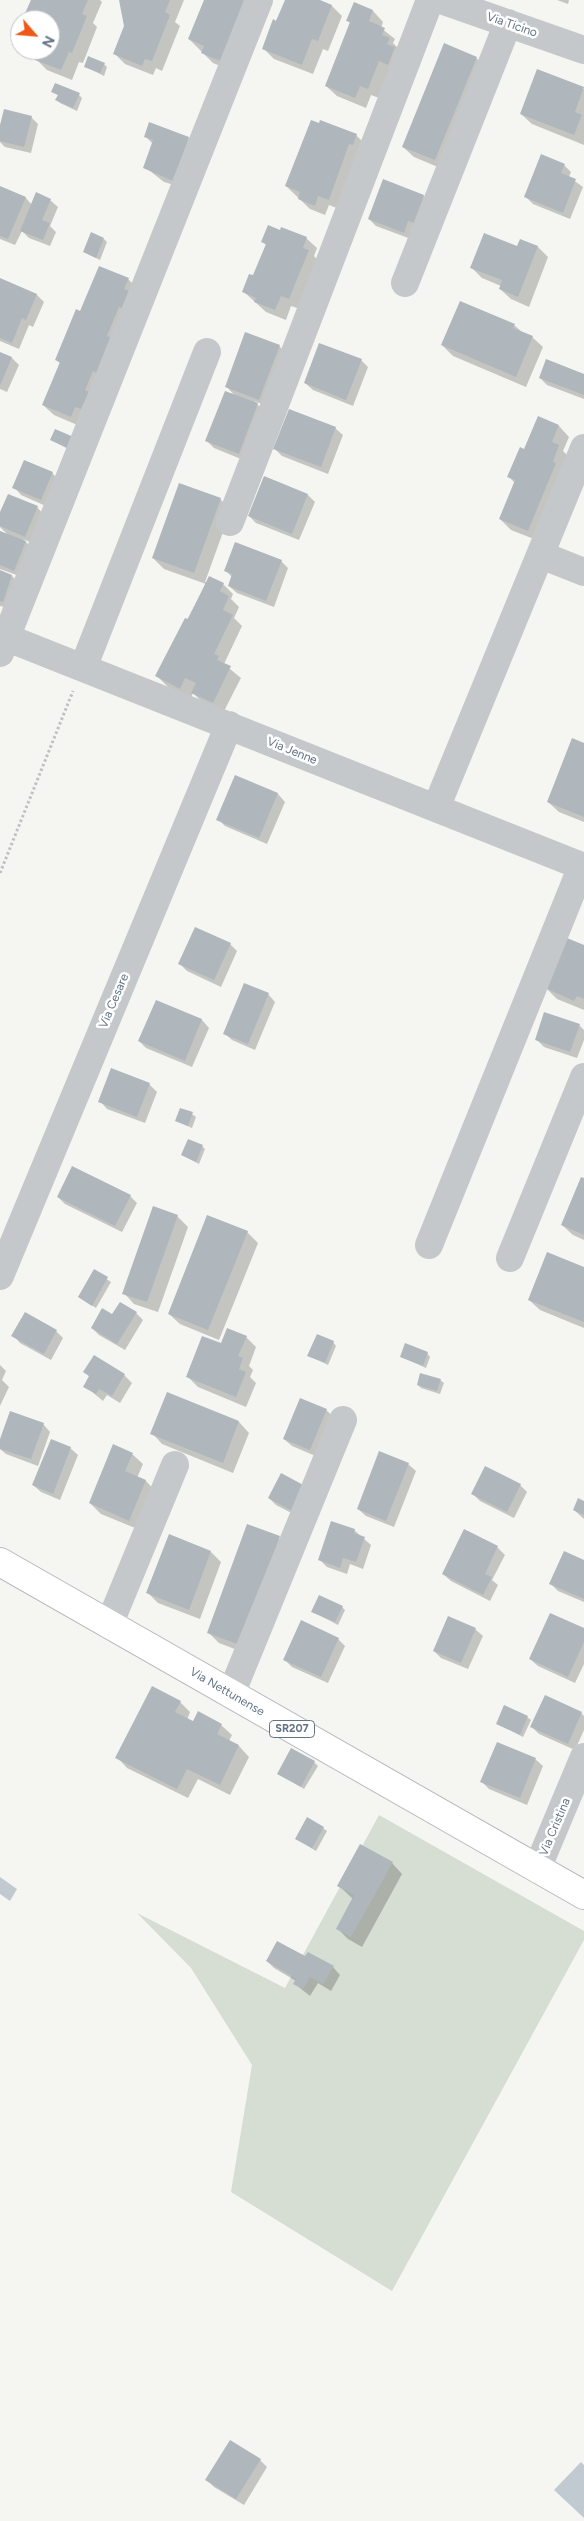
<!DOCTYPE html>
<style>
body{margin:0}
#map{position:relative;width:584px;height:2521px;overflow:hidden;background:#f5f6f1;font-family:Figtree,sans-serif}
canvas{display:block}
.north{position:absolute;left:10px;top:10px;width:50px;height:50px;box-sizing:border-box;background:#fff;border:1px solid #c0c7ce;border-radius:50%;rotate:117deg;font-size:14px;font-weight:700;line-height:20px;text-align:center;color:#627385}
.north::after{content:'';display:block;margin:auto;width:18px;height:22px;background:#ef5718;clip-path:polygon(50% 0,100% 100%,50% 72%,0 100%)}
</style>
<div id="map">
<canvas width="584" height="2521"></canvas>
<div class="north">N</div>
</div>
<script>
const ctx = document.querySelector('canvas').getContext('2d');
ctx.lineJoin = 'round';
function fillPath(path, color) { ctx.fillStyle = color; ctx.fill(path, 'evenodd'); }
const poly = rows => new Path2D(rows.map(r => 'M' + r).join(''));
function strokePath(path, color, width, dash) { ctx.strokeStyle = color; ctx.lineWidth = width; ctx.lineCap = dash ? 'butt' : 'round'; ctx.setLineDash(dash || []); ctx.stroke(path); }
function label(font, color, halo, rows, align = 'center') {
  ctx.font = font + ' Figtree,sans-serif'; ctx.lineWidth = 5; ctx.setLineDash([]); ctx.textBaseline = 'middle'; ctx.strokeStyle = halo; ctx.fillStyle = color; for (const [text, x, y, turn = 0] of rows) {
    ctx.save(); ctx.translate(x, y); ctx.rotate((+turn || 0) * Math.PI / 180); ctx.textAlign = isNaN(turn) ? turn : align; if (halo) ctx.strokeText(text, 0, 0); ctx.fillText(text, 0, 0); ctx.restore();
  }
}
fillPath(poly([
 [379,1815,584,1931,584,1940,392,2291,231,2192,252,2065,191,1968,137,1913,285,1988]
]), '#d6ddd2');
fillPath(poly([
 [0,1877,17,1889,10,1901,0,1894],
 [581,2462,584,2465,584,2518,554,2490]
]), '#c0cad0');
fillPath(poly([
 [32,0,100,0,102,2,93,23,97,27,83,63,79,62,72,80,47,70,38,61,24,55,14,45,20,29,20,50,50,50,50,20,24,20],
 [120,0,184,0,175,22,180,26,162,71,156,68,153,75,125,64,114,53,125,26],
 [205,0,235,72,213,63,189,39],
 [286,0,317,0,332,6,342,16,328,51,323,49,313,74,274,59,263,48],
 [557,0,569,0,568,4],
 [354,4,373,11,383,22,381,28,395,39,393,43,400,50,379,98,371,95,366,108,337,96,326,86,350,23,348,21],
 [476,58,487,68,445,170,414,157,403,147],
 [104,64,107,67,104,76,86,67],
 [538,71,584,89,584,145,532,124,521,114],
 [53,91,79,95,82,98,77,111,60,103,57,100,59,96],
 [31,117,38,124,31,153,5,147,0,142,0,130],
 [356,135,367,146,339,209,329,205,325,215,310,209,286,186],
 [145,136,188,138,195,145,181,187,164,182,145,167,153,144],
 [564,165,571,172,569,177,583,187,570,219,533,204,526,197],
 [0,187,26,198,32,205,50,200,58,207,50,226,56,232,50,246,29,238,22,231,15,245,0,239],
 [424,196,431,203,411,239,376,226,369,219],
 [306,238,317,248,314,256,319,262,300,309,291,306,286,320,266,312,244,292,254,277,267,246,263,242],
 [104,239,107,242,100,260,84,252],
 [521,240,538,247,548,257,529,307,511,299,500,289,501,286,482,278,472,268,518,248],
 [0,279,37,295,44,302,33,327,29,325,19,349,0,341],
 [128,279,139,290,82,427,54,415,43,405,61,364,56,360,81,313],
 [514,325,522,332,532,337,543,347,526,387,453,356,442,345],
 [279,346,286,353,267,406,254,401,265,412,246,461,214,448,207,441,236,397,226,386],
 [0,353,12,358,19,365,7,392,0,389],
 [361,360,368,367,353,406,313,390,305,383],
 [584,375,584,399,547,385,540,378],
 [539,418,559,426,569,437,563,451,569,457,539,541,511,530,500,519,515,483,509,477,525,450],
 [335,428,343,435,328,474,282,456,275,449],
 [56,430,74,452,51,440],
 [25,461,52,473,60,481,48,507,21,495,14,487],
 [308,495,315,502,299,540,256,523,249,516],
 [220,499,231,510,205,582,223,584,233,594,231,599,239,607,234,618,242,626,224,664,241,678,223,713,203,703,193,693,191,698,168,687,157,676,206,584,164,569,153,558],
 [37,507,44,515,32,543,23,539,33,549,22,577,0,569,0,532,8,535,0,527,0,515],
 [281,561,288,568,274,607,237,593,229,586,232,577,225,570],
 [0,572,12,576,19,583,10,608,0,606],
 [584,744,584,822,559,812,548,802],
 [236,777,278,794,285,802,267,844,225,826,218,819],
 [230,944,237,951,221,987,187,971,180,964],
 [584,947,584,1010,557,999,546,988],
 [268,994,275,1002,255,1050,232,1040,224,1033],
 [156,1001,202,1020,209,1028,192,1067,146,1048,139,1041],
 [579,1025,584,1030,584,1040,577,1058,544,1047,536,1039],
 [149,1084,157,1092,145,1123,107,1109,100,1101],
 [192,1114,196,1117,192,1128,176,1121],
 [202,1146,205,1149,199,1164,182,1155],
 [584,1179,584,1240,573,1235,562,1225],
 [130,1196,137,1203,122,1232,65,1204,58,1197],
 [177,1216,188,1227,158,1312,134,1304,124,1293],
 [247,1232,258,1243,219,1340,180,1324,169,1314],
 [584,1268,584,1328,540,1310,529,1300],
 [94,1271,111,1282,96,1308,79,1297],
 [136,1313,143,1320,125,1350,99,1335,92,1328,112,1316],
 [56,1331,63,1338,51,1360,20,1343,13,1335],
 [246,1337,256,1347,249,1366,253,1370,250,1377,256,1383,246,1407,198,1387,187,1376,221,1345],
 [333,1342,336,1346,328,1365,309,1355],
 [427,1353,430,1357,426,1368,402,1357],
 [94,1357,124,1375,132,1383,120,1403,107,1395,103,1401,85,1386,90,1377,85,1372],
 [0,1365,6,1371,2,1380,9,1387,0,1406],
 [440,1380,444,1383,440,1394,421,1388,418,1385],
 [168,1394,239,1422,249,1433,233,1473,162,1444,152,1433],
 [326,1410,334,1417,318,1457,292,1446,284,1439],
 [43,1424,50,1432,38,1466,6,1454,0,1449,0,1443],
 [70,1448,78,1455,60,1500,41,1492,33,1485],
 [132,1454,143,1464,137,1478,146,1481,156,1492,140,1530,101,1514,90,1503],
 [408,1464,416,1471,394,1527,366,1516,358,1509],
 [281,1475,303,1519,276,1505,269,1498],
 [520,1485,527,1492,514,1518,480,1501,473,1494],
 [584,1502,584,1519,574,1510],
 [354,1530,371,1545,363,1569,350,1564,347,1574,327,1567,320,1560],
 [465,1531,498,1548,505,1555,492,1580,498,1585,490,1601,451,1581,443,1574],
 [279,1538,290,1548,250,1655,219,1643,208,1632],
 [211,1552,221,1562,200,1619,158,1603,148,1593],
 [584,1561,584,1602,558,1591,551,1584],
 [342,1607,345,1610,338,1625,313,1612],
 [475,1629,483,1636,468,1669,441,1658,434,1651],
 [584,1630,584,1664,575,1683,538,1666,530,1659],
 [338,1639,345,1646,328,1683,292,1667,285,1660],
 [180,1702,190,1712,187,1720,194,1723,221,1725,232,1735,229,1741,239,1746,249,1757,230,1795,198,1779,188,1798,127,1768,117,1757],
 [581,1713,584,1716,584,1730,575,1750,539,1734,532,1727],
 [527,1717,531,1720,523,1737,497,1723],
 [535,1759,543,1766,527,1805,489,1789,482,1782],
 [314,1762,318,1766,304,1789,278,1773],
 [323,1828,327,1831,316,1851,296,1839],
 [392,1863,402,1874,362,1947,348,1939,337,1928,353,1899,339,1886],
 [306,1958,333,1967,340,1975,331,1991,318,1983,310,1996,295,1984,296,1981,274,1968,267,1961],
 [260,2460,267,2467,244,2505,214,2487,207,2480]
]), '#0003');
fillPath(poly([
 [31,0,88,0,82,14,87,16,72,53,69,52,61,70,35,60,37,55,25,50,50,50,50,20,22,20],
 [119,0,170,0,165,12,170,15,152,61,145,59,142,66,113,54,124,26],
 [204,0,251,0,225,63,201,53,204,46,188,39],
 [285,0,320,0,332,5,318,41,312,39,302,65,262,49,273,19,276,21],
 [354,2,373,10,369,21,385,28,382,35,390,38,387,44,395,47,388,65,379,61,368,89,360,86,355,98,325,86,350,22,346,21],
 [20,26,20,48,12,45],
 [444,43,477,57,435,160,402,147],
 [88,56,105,63,100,73,84,67],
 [537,69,584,87,575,112,582,115,574,135,520,114],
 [55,83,80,93,73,108,55,100,58,95,51,92],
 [4,109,32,116,24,147,0,141,0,125],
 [311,120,319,123,320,120,357,134,353,145,349,144,329,200,318,196,315,206,298,199,300,192,285,186],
 [149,122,189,137,173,181,143,168,153,140,144,137],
 [541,154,565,164,561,173,576,179,563,213,524,197],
 [383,179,424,195,414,223,408,221,404,233,368,219],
 [0,186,26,197,8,239,0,236],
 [36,192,51,199,42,220,50,223,43,240,20,231],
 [268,225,280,230,281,227,307,237,303,248,309,250,289,299,281,296,275,310,254,302,256,298,242,292,249,274,253,275,266,244,261,242],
 [91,232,104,238,96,258,83,252],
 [484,233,517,246,520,239,538,246,518,297,499,289,502,280,470,268],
 [99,266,129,278,124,289,130,291,122,308,119,307,107,336,114,339,99,374,93,371,85,390,89,392,81,409,75,407,71,417,42,405,60,362,55,360,76,309,80,311],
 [0,278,37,294,26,320,22,318,12,343,0,338],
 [460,301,515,324,513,328,533,336,516,377,441,345],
 [245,332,280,345,259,400,225,387],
 [319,343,362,359,346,400,304,383],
 [0,352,12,357,0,386],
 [546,359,584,374,584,395,539,378],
 [225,391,258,403,239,454,205,441],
 [289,409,336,427,321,467,273,449],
 [538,416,559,425,552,442,559,445,553,462,556,463,528,531,499,519,515,480,507,477,520,447,524,449],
 [55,429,76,438,70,449,50,440],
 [24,460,53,472,41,500,12,488],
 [264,476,308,494,292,534,248,516],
 [179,483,221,498,194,573,152,558],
 [8,494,38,506,25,537,0,526,0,512],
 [0,531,26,541,14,571,0,565],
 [235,542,282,560,266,601,228,586,232,574,224,571],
 [0,570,12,575,3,602,0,601],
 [209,576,224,583,220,591,229,596,223,610,233,615,214,654,219,656,217,660,231,666,213,703,191,693,196,683,185,678,180,689,155,676,185,618,188,619],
 [572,738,584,743,584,817,547,802],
 [235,775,278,793,259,838,216,820],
 [195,927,231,943,214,980,178,964],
 [567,938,584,945,584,999,577,996,574,1001,545,988],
 [244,983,269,993,248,1044,223,1034],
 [156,1000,202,1019,185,1061,138,1041],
 [544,1012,580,1024,570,1052,535,1040],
 [111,1068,150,1083,137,1117,98,1102],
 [180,1108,193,1112,188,1126,175,1121],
 [188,1139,203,1145,196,1162,181,1155],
 [72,1166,131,1195,115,1226,57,1197],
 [581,1177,584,1178,584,1235,561,1225],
 [153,1206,178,1215,147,1302,122,1294],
 [207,1215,248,1231,208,1330,168,1314],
 [547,1252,584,1267,584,1322,528,1300],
 [94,1269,108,1277,92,1306,78,1297],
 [120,1302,137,1312,117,1344,91,1328,102,1308,112,1314],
 [25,1312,57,1330,44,1354,11,1336],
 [227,1328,247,1336,238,1356,243,1358,239,1369,246,1372,236,1397,186,1377,202,1336,221,1343],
 [317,1334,334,1341,325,1363,307,1356],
 [405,1343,428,1352,423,1366,400,1357],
 [94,1355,125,1374,112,1396,99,1389,96,1394,83,1387,89,1376,83,1372],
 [420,1373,441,1379,437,1391,417,1385],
 [167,1392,239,1421,223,1463,150,1434],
 [300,1398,327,1409,310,1450,283,1439],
 [10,1411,44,1423,31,1459,0,1449,0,1439],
 [51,1439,71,1447,53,1494,32,1485],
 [113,1444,133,1453,125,1471,146,1480,129,1521,89,1503],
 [379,1451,409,1463,386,1521,357,1509],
 [485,1466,521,1484,507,1512,471,1494],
 [281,1473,309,1488,296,1513,268,1498],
 [578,1498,584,1501,584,1515,573,1510],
 [331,1521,355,1529,354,1533,365,1537,356,1562,343,1558,340,1568,318,1560],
 [247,1524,280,1536,240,1645,207,1633],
 [464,1529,498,1546,485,1574,492,1577,483,1595,442,1574],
 [169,1534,211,1551,189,1610,146,1593],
 [564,1551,584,1560,584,1599,549,1584],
 [319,1595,343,1606,335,1622,311,1612],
 [550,1613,584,1628,584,1642,568,1677,529,1659],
 [448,1616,476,1628,461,1663,433,1651],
 [301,1620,339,1638,321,1677,283,1660],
 [152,1686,181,1701,175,1712,193,1721,198,1711,222,1724,217,1734,239,1745,220,1785,187,1769,177,1789,115,1758],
 [545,1695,582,1712,568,1744,530,1727],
 [504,1705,528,1716,520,1735,496,1724],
 [497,1742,536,1758,520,1798,480,1782],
 [291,1748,315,1761,301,1787,277,1774],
 [307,1817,324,1827,312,1848,295,1839],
 [360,1844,393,1862,351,1937,336,1929,354,1895,337,1886],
 [277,1941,305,1956,308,1952,334,1966,323,1984,310,1977,303,1989,293,1984,296,1979,266,1961],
 [230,2440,261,2459,236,2499,205,2480]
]), '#afb6bc');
const major = poly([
 [0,1562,584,1895]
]);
strokePath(major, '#b7bbbf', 30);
strokePath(poly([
 [0,873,73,691]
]), '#bec0c2', 3, [2.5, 2.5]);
strokePath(poly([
 [441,0,584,50],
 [405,283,508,23],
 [230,522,430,0],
 [541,555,584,572],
 [0,635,584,867],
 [0,653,259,0],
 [83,668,207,352],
 [436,808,584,448],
 [429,1245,582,866],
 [510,1258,584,1077],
 [0,1276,229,725],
 [109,1625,175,1465],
 [231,1694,343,1420],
 [537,1869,584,1757]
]), '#c4c8cb', 28);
strokePath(major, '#fff', 28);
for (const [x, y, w] of [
 [292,1729,45]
]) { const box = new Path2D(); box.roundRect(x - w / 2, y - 8.5, w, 17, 4); ctx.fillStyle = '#fff'; ctx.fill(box); strokePath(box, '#627385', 1); }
label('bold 11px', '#627385', null, [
 ["SR207",292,1729]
]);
label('12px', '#627385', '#fff', [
 ["Via Ticino",512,25,19],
 ["Via Jenne",292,751,22],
 ["Via Cesare",114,1001,-67],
 ["Via Nettunense",227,1692,30],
 ["Via Cristina",555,1827,-67]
]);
</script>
